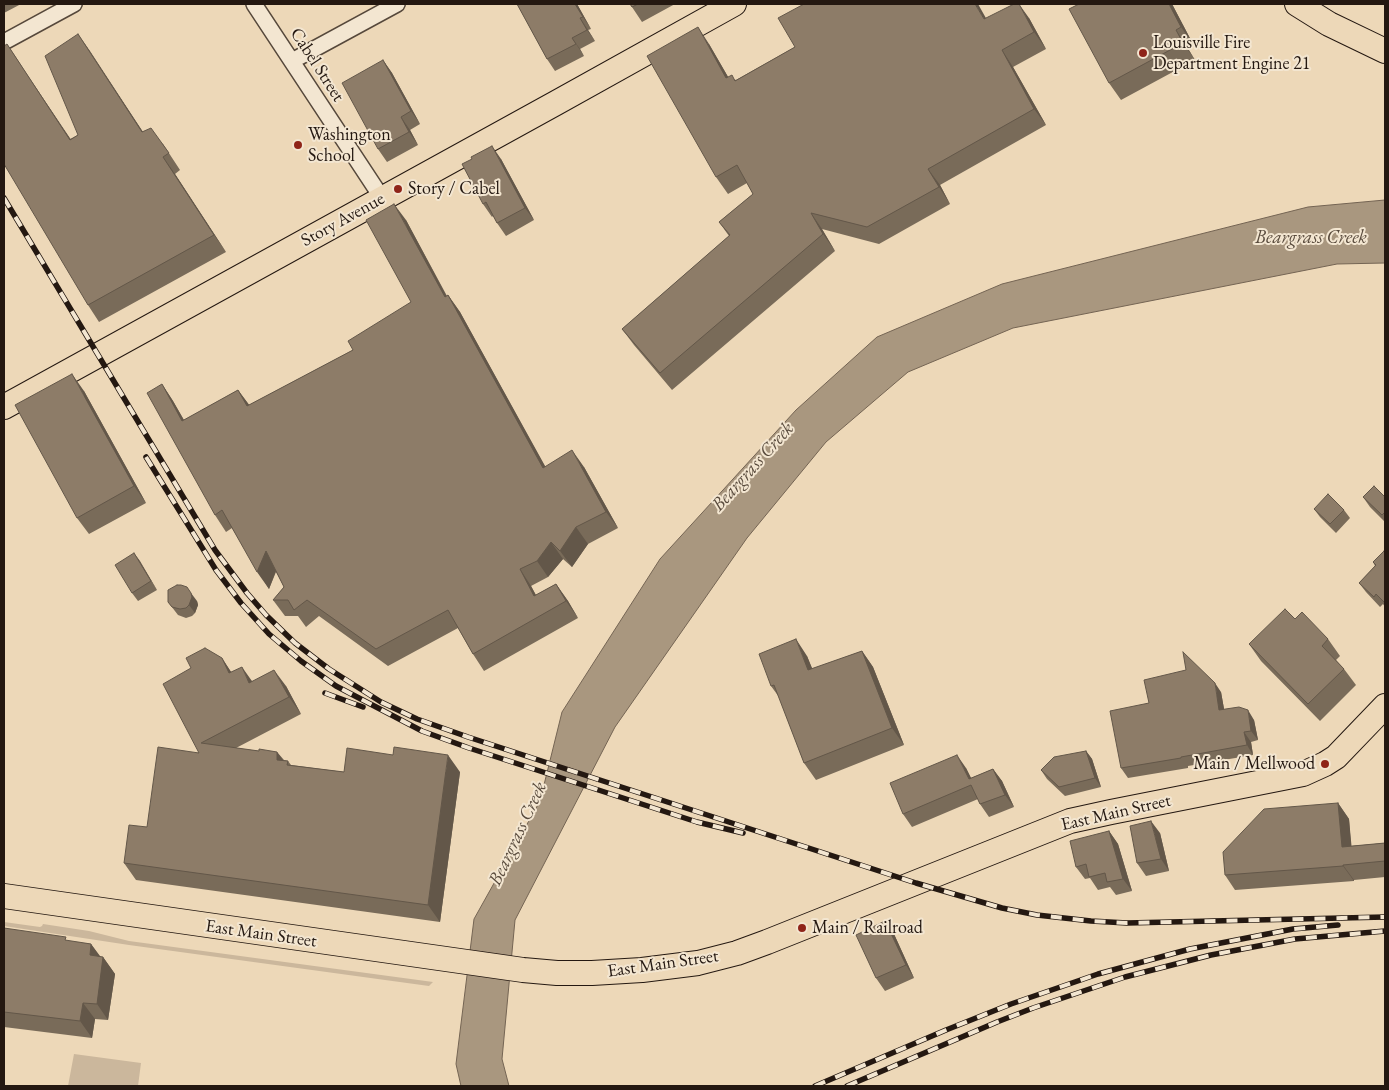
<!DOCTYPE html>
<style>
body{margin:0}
#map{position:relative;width:1389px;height:1090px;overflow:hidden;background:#edd8b8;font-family:"EB Garamond",serif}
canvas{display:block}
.frame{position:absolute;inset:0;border:5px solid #241811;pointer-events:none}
</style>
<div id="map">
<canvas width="1389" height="1090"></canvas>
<div class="frame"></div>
</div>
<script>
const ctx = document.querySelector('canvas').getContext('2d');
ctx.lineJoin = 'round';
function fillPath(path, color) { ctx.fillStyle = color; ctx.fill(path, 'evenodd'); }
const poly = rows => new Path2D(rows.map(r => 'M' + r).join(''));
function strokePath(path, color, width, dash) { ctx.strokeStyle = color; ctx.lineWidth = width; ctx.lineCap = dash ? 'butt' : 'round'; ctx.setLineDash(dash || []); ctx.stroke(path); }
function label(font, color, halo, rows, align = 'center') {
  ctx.font = font + ' "EB Garamond",serif'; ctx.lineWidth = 4; ctx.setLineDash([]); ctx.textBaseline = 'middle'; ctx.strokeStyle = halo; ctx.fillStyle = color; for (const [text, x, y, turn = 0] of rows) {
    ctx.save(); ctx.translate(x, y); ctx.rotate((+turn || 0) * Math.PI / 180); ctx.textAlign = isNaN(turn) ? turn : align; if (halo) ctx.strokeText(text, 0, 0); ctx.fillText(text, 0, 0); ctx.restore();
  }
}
fillPath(poly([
 [4,922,40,927,42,926,43,924,89,931,129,941,433,982,429,986,129,945,4,926],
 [74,1054,141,1063,138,1086,68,1086]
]), '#cbb79c');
const water = poly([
 [1385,200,1385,263,1337,264,1013,328,908,372,826,442,747,538,615,727,515,920,502,1059,509,1086,461,1086,456,1064,474,919,540,801,562,712,660,559,796,410,877,337,1002,284,1308,207,1385,200]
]);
fillPath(water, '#a9977f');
strokePath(water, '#746453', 1);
const street = poly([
 [254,4,382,198],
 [4,42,74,4],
 [292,61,397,4]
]);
const primary = poly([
 [1297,4,1329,24,1385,51],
 [4,407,556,103,734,4],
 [4,896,523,970,557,973,592,973,642,970,698,963,737,953,767,942,1070,821,1111,812,1303,774,1325,764,1336,757,1385,706]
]);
strokePath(street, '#56483b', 18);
strokePath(primary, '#241811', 26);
strokePath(street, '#f3e6d1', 15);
strokePath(primary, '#edd8b8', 24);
const rail = poly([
 [4,198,215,550,247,593,266,615,295,643,329,669,381,702,417,719,468,737,916,883,1002,908,1037,915,1091,921,1127,923,1385,917],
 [146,457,216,570,241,603,269,634,301,661,336,686,422,731,469,748,697,822,743,833],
 [325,693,363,707],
 [815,1086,946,1030,1011,1004,1098,974,1190,949,1293,929,1338,925],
 [847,1086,997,1022,1033,1008,1125,977,1211,955,1295,939,1385,931]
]);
strokePath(rail, '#241811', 5.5);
strokePath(rail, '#f3e6d1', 4, [11]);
fillPath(poly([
 [4,4,21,4,4,13],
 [517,4,577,4,591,29,588,30,595,41,580,49,584,56,555,71,547,59],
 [630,4,675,4,642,22],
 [1172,4,1193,44,1187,47,1195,60,1121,100,1109,83],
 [1029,18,1046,49,1013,67,1046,125,940,185,950,204,879,244,822,229,835,251,672,390,634,345,622,329,729,236,719,222,753,194,747,183,728,194,716,177,709,44,728,77,736,80,795,47,986,19],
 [78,34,143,132,163,144,180,170,175,174,226,252,99,322,88,305,7,44,70,139,78,135],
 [383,60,392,73,420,124,410,130,418,145,387,162,378,149],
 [501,159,534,220,506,236,497,223,493,216,492,217,483,204],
 [406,220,447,296,448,295,460,312,545,467,584,467,618,528,588,544,572,567,563,559,548,577,531,586,536,595,556,584,568,601,578,618,484,671,473,654,458,628,388,666,319,616,306,627,298,616,285,616,273,600,284,587,276,572,269,589,232,528,226,532,215,515,162,384,173,401,184,420,238,390,249,405,353,350,411,302],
 [84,391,146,503,89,534,77,518],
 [1363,497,1385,497,1385,522,1370,507],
 [1314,509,1344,510,1350,518,1336,533,1320,517],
 [134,553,157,590,138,601,132,593],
 [1385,553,1385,607,1383,604,1380,607,1366,592,1359,583,1375,566,1373,562],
 [197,601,198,605,195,613,192,616,186,618,178,615,168,602],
 [1295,619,1328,639,1340,656,1336,660,1344,669,1356,685,1320,721,1261,661,1249,644],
 [862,651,873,667,904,745,816,780,804,763,779,697,771,686,807,656,812,669],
 [222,658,231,672,252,681,286,686,301,714,236,748,259,751,277,752,284,760,288,761,291,765,344,772,460,772,440,922,136,880,124,863,147,827,199,753],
 [1221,692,1224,709,1254,720,1258,740,1251,742,1253,755,1188,766,1188,768,1128,778,1121,768],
 [1086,751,1092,759,1101,787,1065,796,1047,779,1041,770],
 [966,768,971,778,993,769,1002,781,1014,807,989,817,980,804,978,799,912,827,903,814],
 [1338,803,1349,819,1351,846,1385,843,1385,877,1354,880,1354,881,1235,890,1225,875],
 [1109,831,1118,844,1132,891,1116,895,1110,887,1098,890,1090,878,1085,879,1076,867],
 [1160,833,1169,871,1146,876,1137,863],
 [885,921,894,934,914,978,885,991,876,978],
 [4,928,68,941,91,944,100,957,103,957,115,974,108,1020,95,1019,92,1038,4,1027]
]), '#796b59');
fillPath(poly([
 [575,4,577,4,591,29,583,17],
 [975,4,978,4,996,36,984,19],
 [1019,4,1029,18,1046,49,1034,32],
 [1169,4,1172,4,1193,44,1181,27],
 [580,18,588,30,595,41,587,30],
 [698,27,709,44,738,94,726,78],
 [1176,30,1187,47,1195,60,1183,43],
 [78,34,90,51,154,149,142,132],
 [572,38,580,49,584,56],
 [7,44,18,61,82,156,70,140],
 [1002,50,1013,67,1046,125,1034,109],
 [383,60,392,73,420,124,411,111],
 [401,117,410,130,418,145,409,132],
 [492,146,501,159,534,220,525,208],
 [163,157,175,174,226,252,214,235],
 [928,169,940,185,950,204,939,187],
 [394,204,406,220,456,314,445,297],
 [811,213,822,229,835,251,823,234],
 [448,295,460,312,555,484,543,468],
 [72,374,84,391,146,503,134,486],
 [162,384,173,401,194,438,182,421],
 [238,390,250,406,247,406],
 [572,450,584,467,618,528,606,512],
 [576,527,588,544,572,567,560,551],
 [551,542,563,559,548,577,537,561],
 [266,551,277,568,269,589,257,572],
 [134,553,140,561,157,590,151,581],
 [520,569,531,586,545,613,534,596],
 [556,584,568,601,578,618,566,601],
 [191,593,197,601,198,605,195,613,189,605],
 [796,639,807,656,820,687,808,670],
 [862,651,873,667,904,745,892,728],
 [222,658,233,675,229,673],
 [242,667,254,684,249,683],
 [274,670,286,686,301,714,289,697],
 [1215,683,1221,692,1226,720,1219,710],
 [1248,710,1254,720,1258,740,1251,731],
 [1244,732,1251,742,1253,755,1247,745],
 [1086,751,1092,759,1101,787,1095,778],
 [277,752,289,768,277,760],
 [448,755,460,772,440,922,428,905],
 [957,755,966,768,978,792,969,779],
 [993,769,1002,781,1014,807,1005,795],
 [1338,803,1349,819,1353,862,1342,847],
 [1151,821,1160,833,1169,871,1161,859],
 [1109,831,1118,844,1132,891,1123,879],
 [1343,865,1354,880,1354,881,1343,866],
 [885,921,894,934,914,978,906,965],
 [91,944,103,960,103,957,115,974,108,1020,97,1004,90,955],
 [83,1003,95,1019,92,1038,80,1021]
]), '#635749');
const building = poly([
 [517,4,575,4,583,17,580,18,587,30,572,38,576,44,547,59,517,4],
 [630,4,638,4,632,7,630,4],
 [804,4,975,4,984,19,1014,4,1019,4,1034,32,1002,50,1034,109,928,169,939,187,867,227,811,213,823,234,660,373,622,329,730,235,719,222,753,194,737,165,716,177,647,56,698,27,726,78,732,75,735,81,795,47,778,18,804,4],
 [1079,4,1169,4,1181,27,1176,30,1183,43,1109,83,1069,9,1079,4],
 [78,34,142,132,151,128,169,153,163,157,214,235,88,305,4,164,4,46,7,44,70,140,78,135,45,56,78,34],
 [383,60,411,111,401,117,409,132,378,149,342,83,383,60],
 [492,146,525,208,497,223,486,202,483,204,462,164,472,159,471,157,492,146],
 [394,204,445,297,448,295,543,468,572,450,606,512,576,527,560,551,551,542,537,561,520,569,534,596,556,584,566,601,473,654,448,610,376,649,307,600,294,610,288,600,273,600,284,587,266,551,257,572,222,510,215,515,147,393,162,384,182,421,238,390,247,406,353,350,348,341,411,302,366,220,394,204],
 [72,374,134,486,77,518,15,405,72,374],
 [1374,486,1385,497,1385,514,1384,513,1382,515,1363,497,1374,486],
 [1328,494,1344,510,1330,524,1314,509,1328,494],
 [1384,551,1385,553,1385,603,1376,594,1374,597,1359,583,1376,565,1373,562,1384,551],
 [134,553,151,581,132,593,115,565,134,553],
 [177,585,181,585,187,587,191,593,192,597,189,605,186,608,180,609,172,607,168,602,168,590,177,585],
 [1285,609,1295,619,1302,612,1328,639,1322,646,1344,669,1308,704,1249,644,1285,609],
 [796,639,808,670,862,651,892,728,804,763,774,685,771,686,759,654,796,639],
 [205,648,222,658,229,673,242,667,249,683,274,670,289,697,201,743,259,751,259,749,277,752,277,760,288,761,287,765,344,772,347,748,393,755,394,747,448,755,428,905,124,863,129,825,147,827,158,747,199,753,163,684,191,668,186,658,205,648],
 [1183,652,1215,683,1219,710,1239,707,1248,710,1251,731,1244,732,1247,745,1181,757,1181,758,1121,768,1110,711,1149,703,1144,680,1186,670,1183,652],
 [1086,751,1095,778,1059,787,1041,770,1054,757,1086,751],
 [957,755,969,779,993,769,1005,795,980,804,971,785,903,814,890,783,957,755],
 [1338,803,1342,847,1385,843,1385,861,1343,865,1343,866,1225,875,1223,852,1264,809,1338,803],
 [1151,821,1161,859,1137,863,1130,826,1151,821],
 [1109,831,1123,879,1107,882,1105,873,1089,877,1086,864,1076,867,1070,841,1109,831],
 [885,921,906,965,876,978,856,935,885,921],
 [4,928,66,937,65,940,91,944,90,955,103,957,97,1004,83,1003,80,1021,4,1012,4,928]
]);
fillPath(building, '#8d7c68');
strokePath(building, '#635749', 1);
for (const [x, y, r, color] of [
 [1143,53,5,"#8f2418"],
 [298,145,5,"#8f2418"],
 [398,189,5,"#8f2418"],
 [1325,764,5,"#8f2418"],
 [802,928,5,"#8f2418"]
]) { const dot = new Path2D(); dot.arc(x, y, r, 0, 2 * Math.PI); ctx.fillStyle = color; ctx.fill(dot); strokePath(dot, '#f3e6d1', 2); }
label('18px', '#241811', '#f3e6d1', [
 ["Louisville Fire",1153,43],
 ["Department Engine 21",1153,64],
 ["Washington",308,135],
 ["School",308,156],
 ["Story / Cabel",408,189],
 ["Main / Mellwood",1315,764,"right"],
 ["Main / Railroad",812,928]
], 'left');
label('18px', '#241811', '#f3e6d1', [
 ["Cabel Street",317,65,57],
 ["Story Avenue",343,220,-29],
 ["East Main Street",1116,813,-13],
 ["East Main Street",261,934,8],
 ["East Main Street",663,964,-8]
]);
label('italic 19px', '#594b3d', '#f3e6d1', [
 ["Beargrass Creek",1311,238],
 ["Beargrass Creek",753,467,-48],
 ["Beargrass Creek",518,834,-65]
]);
</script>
